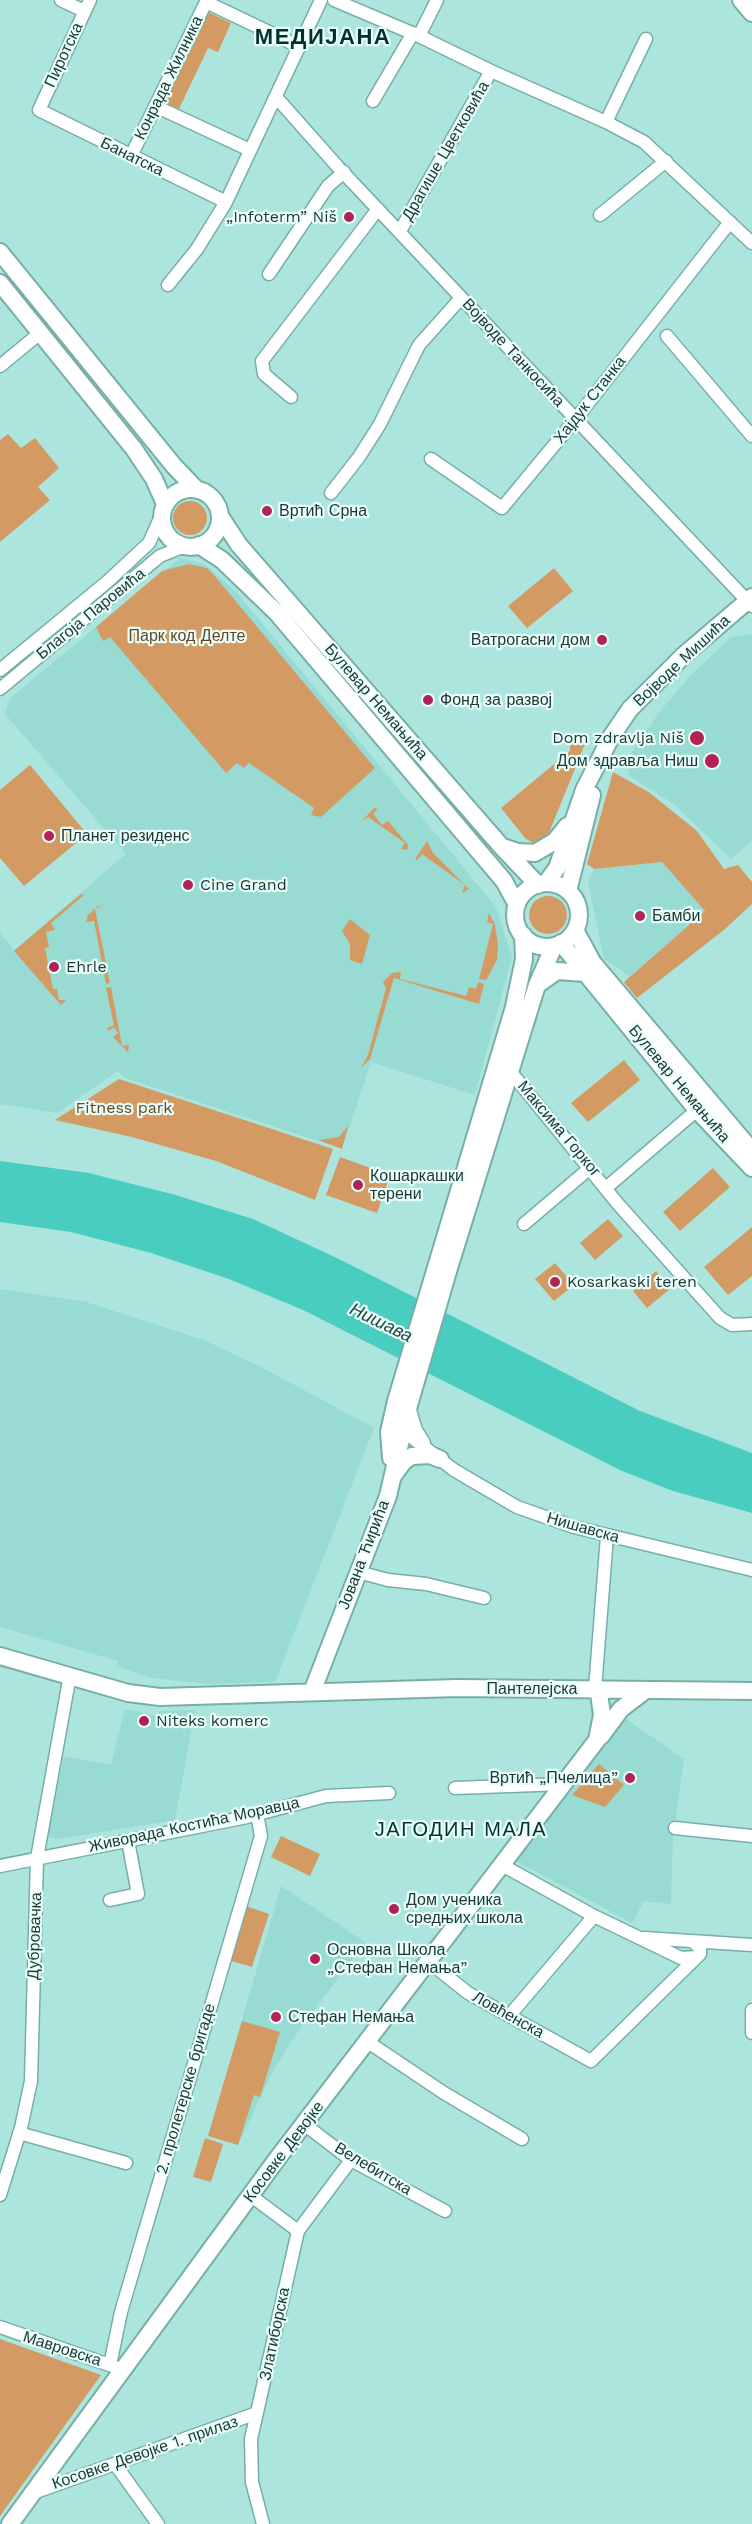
<!DOCTYPE html>
<meta charset="utf-8">
<style>
body{margin:0}
canvas{display:block;background:#ace5dd}
</style>
<canvas width="752" height="2524"></canvas>
<script>
const ctx = document.querySelector('canvas').getContext('2d');
ctx.lineJoin = 'round';
function fillPath(path, color) { ctx.fillStyle = color; ctx.fill(path, 'evenodd'); }
const poly = rows => new Path2D(rows.map(r => 'M' + r).join(''));
function strokePath(path, color, width, dash) { ctx.strokeStyle = color; ctx.lineWidth = width; ctx.lineCap = dash ? 'butt' : 'round'; ctx.setLineDash(dash || []); ctx.stroke(path); }
function label(font, color, halo, rows, align = 'center') {
  ctx.font = font + ' "Work Sans",sans-serif'; ctx.lineWidth = 4.5; ctx.setLineDash([]); ctx.textBaseline = 'middle'; ctx.strokeStyle = halo; ctx.fillStyle = color; for (const [text, x, y, turn = 0] of rows) {
    ctx.save(); ctx.translate(x, y); ctx.rotate((+turn || 0) * Math.PI / 180); ctx.textAlign = isNaN(turn) ? turn : align; if (halo) ctx.strokeText(text, 0, 0); ctx.fillText(text, 0, 0); ctx.restore();
  }
}
fillPath(poly([
 [180,558,205,564,238,594,496,907,512,957,475,1095,371,1062,342,1149,125,1078,118,1071,57,1113,0,1104,0,933,14,950,126,854,5,714,10,698],
 [752,634,752,841,731,859,675,805,630,776,626,761,658,714,690,676,731,637],
 [662,862,705,911,630,976,604,959,588,882,594,869],
 [0,1289,86,1302,204,1340,263,1368,374,1428,275,1682,208,1684,151,1678,116,1666,118,1661,0,1627],
 [125,1709,157,1716,158,1711,195,1710,175,1820,58,1839,47,1837,64,1756,111,1765],
 [626,1719,684,1759,673,1838,671,1904,644,1901,632,1923,516,1861],
 [281,1886,365,1942,295,2036,274,2069,238,2145,208,2136]
]), '#97dbd2');
fillPath(poly([
 [208,12,231,23,218,52,208,48,179,109,165,103],
 [8,434,21,448,35,438,59,468,38,487,50,500,0,542,0,440],
 '173 518a17 17 0 1 1 34 0a17 17 0 1 1-34 0Z',
 [189,564,207,568,213,574,375,768,321,817,311,815,314,808,249,763,244,768,237,763,226,773,110,637,103,641,96,627,162,571],
 [554,568,573,591,527,628,508,606],
 [584,734,585,744,548,835,542,842,533,843,525,838,501,808,570,751,570,746],
 [30,765,87,834,24,886,0,858,0,790],
 [613,772,650,793,697,831,724,869,738,865,752,882,752,904,725,929,637,998,624,982,705,911,662,862,594,869,587,864],
 [374,808,378,809,373,814,382,825,388,821,408,845,407,850,401,849,405,843,368,817,362,821],
 [427,841,433,853,469,889,462,893,465,885,422,854,417,860,415,859],
 [81,894,84,895,51,923,55,930,46,932,49,947,45,948,53,989,57,989,59,1000,66,1000,61,1005,14,951],
 '529 915a19 19 0 1 1 38 0a19 19 0 1 1-38 0Z',
 [98,906,102,906,95,909,110,983,106,984,94,921,86,922,88,915],
 [489,913,495,925,498,945,497,960,486,980,479,979,493,924,487,922],
 [350,919,370,935,362,964,350,960,350,944,342,931],
 [401,972,400,979,466,996,469,987,476,989,478,982,484,984,479,1004,394,978,370,1059,361,1068,368,1055,386,988,383,982,392,973],
 [111,987,122,1046,129,1045,128,1052,113,1037,118,1033,114,1027,108,1031,107,1028,114,1025,106,988],
 [624,1060,640,1080,588,1122,571,1103],
 [119,1079,333,1149,315,1200,216,1161,132,1137,55,1120],
 [348,1126,342,1149,319,1140,339,1137],
 [340,1157,390,1175,377,1213,326,1195],
 [713,1168,730,1187,680,1231,663,1212],
 [608,1219,623,1236,595,1260,580,1243],
 [752,1227,752,1276,728,1295,704,1267],
 [555,1263,574,1285,554,1301,535,1279],
 [656,1271,670,1289,647,1308,633,1291],
 [599,1764,624,1785,605,1807,572,1795],
 [281,1836,320,1854,310,1876,271,1857],
 [246,1906,269,1914,252,1967,228,1960],
 [242,2021,280,2032,260,2097,254,2095,238,2145,208,2136],
 [205,2138,223,2144,211,2182,193,2177],
 [0,2339,101,2375,0,2516]
]), '#d39b63');
fillPath(poly([
 [0,1161,89,1173,172,1194,253,1219,339,1259,640,1411,752,1453,752,1513,673,1491,622,1471,303,1310,229,1279,151,1253,71,1232,0,1222]
]), '#49cdc0');
const street = poly([
 [61,0,84,11],
 [90,0,39,110,226,202],
 [334,0,419,36,491,71],
 [206,2,300,47],
 [419,36,437,0],
 [276,97,338,167,752,606],
 [373,101,413,33],
 [155,106,250,150],
 [606,122,646,39],
 [131,156,207,0],
 [600,215,666,161],
 [400,231,491,71,606,122,644,142,752,243],
 [269,274,328,186,344,172],
 [168,285,197,249,226,202,321,0],
 [667,336,752,436],
 [0,366,40,333],
 [291,397,264,374,262,361,378,209],
 [431,459,502,508,575,420,730,222],
 [331,493,359,457,380,424,419,345,461,298],
 [0,670,107,582,149,543,162,514],
 [0,689,160,556,185,546],
 [510,1071,618,1204,720,1318,732,1325,752,1324],
 [607,1187,697,1110],
 [524,1224,590,1168],
 [409,1407,416,1430,424,1443],
 [402,1425,410,1436,454,1470,517,1507,574,1527,752,1570],
 [358,1572,388,1580,426,1584,484,1598],
 [595,1689,607,1536],
 [455,1788,564,1784],
 [675,1828,752,1836],
 [502,1865,594,1916,681,1958,696,1957],
 [0,1866,247,1817,326,1796,389,1793],
 [110,1900,138,1894,128,1841],
 [645,1938,752,1945],
 [429,1962,468,1993,591,2061,700,1954,700,1948,693,1942],
 [752,2010,752,2033],
 [510,2015,594,1916],
 [368,2042,444,2093,522,2139],
 [304,2124,351,2160,445,2211],
 [19,2133,126,2163],
 [0,2195,21,2128,31,2081,37,1858,70,1675],
 [250,2195,298,2231],
 [0,2327,115,2367],
 [110,2365,121,2312,261,1836,257,1814],
 [115,2464,158,2524],
 [33,2493,257,2413],
 [263,2524,252,2482,251,2439,298,2231,351,2160]
]);
const secondary = poly([
 [741,0,752,13],
 [0,252,174,466,197,490],
 [0,283,134,449,154,479,165,504],
 '162 518a29 29 0 1 1 58 0a29 29 0 1 1-58 0Z',
 [220,516,239,545,501,846,538,885],
 [199,545,222,560,277,613,504,881,517,905],
 [503,847,518,852,535,853,555,841,567,826],
 [546,883,557,868,584,790,611,737,630,709,684,655,752,597],
 '515 915a32 32 0 1 1 64 0a32 32 0 1 1-64 0Z',
 [568,891,592,795],
 [575,930,593,963,752,1151],
 [561,943,697,1110,752,1168],
 [537,985,557,971,585,973],
 [391,1458,389,1432,396,1401,514,1007,524,959,523,935],
 [393,1476,404,1461,412,1456,430,1455,440,1459],
 [0,1656,128,1693,160,1697,457,1688,752,1691],
 [312,1692,388,1496,409,1405,449,1268,537,985,554,946],
 [601,1736,621,1709,646,1690],
 [10,2524,277,2159,597,1740,602,1715,599,1693,595,1689]
]);
strokePath(street, '#77afa8', 15);
strokePath(secondary, '#77afa8', 20);
strokePath(street, '#fff', 12);
strokePath(secondary, '#fff', 16);
for (const [x, y, r, color] of [
 [349,217,6,"#b12255"],
 [267,511,6,"#b12255"],
 [602,640,6,"#b12255"],
 [428,700,6,"#b12255"],
 [697,738,8,"#b12255"],
 [712,761,8,"#b12255"],
 [49,836,6,"#b12255"],
 [188,885,6,"#b12255"],
 [640,916,6,"#b12255"],
 [54,967,6,"#b12255"],
 [358,1185,6,"#b12255"],
 [555,1282,6,"#b12255"],
 [144,1721,6,"#b12255"],
 [630,1778,6,"#b12255"],
 [394,1909,6,"#b12255"],
 [315,1959,6,"#b12255"],
 [276,2017,6,"#b12255"]
]) { const dot = new Path2D(); dot.arc(x, y, r, 0, 2 * Math.PI); ctx.fillStyle = color; ctx.fill(dot); strokePath(dot, '#e8fffb', 2); }
label('16px', '#1f3633', '#e8fffb', [
 ["Пиротска",64,55,-65],
 ["Конрада Жилника",169,78,-64],
 ["Драгише Цветковића",446,151,-60],
 ["Банатска",132,157,26],
 ["Војводе Танкосића",513,353,47],
 ["Хајдук Станка",590,400,-52],
 ["Благоја Паровића",91,614,-39],
 ["Војводе Мишића",682,661,-43],
 ["Булевар Немањића",376,702,49],
 ["Булевар Немањића",679,1084,50],
 ["Максима Горког",559,1129,50],
 ["Нишавска",583,1528,16],
 ["Јована Ћирића",364,1555,-69],
 ["Пантелејска",532,1689],
 ["Живорада Костића Моравца",194,1825,-12],
 ["Дубровачка",35,1936,-88],
 ["Ловћенска",508,2015,29],
 ["2. пролетерске бригаде",186,2089,-74],
 ["Косовке Девојке",284,2152,-53],
 ["Велебитска",373,2169,31],
 ["Златиборска",275,2334,-78],
 ["Мавровска",62,2349,18],
 ["Косовке Девојке 1. прилаз",145,2453,-19]
]);
label('16px', '#1f3633', '#e8fffb', [
 ["„Infoterm” Niš",337,217,"right"],
 ["Вртић Срна",279,511],
 ["Ватрогасни дом",590,640,"right"],
 ["Фонд за развој",440,700],
 ["Dom zdravlja Niš",684,738,"right"],
 ["Дом здравља Ниш",698,761,"right"],
 ["Планет резиденс",61,836],
 ["Cine Grand",200,885],
 ["Бамби",652,916],
 ["Ehrle",66,967],
 ["Кошаркашки",370,1176],
 ["терени",370,1194],
 ["Kosarkaski teren",567,1282],
 ["Niteks komerc",156,1721],
 ["Вртић „Пчелица”",618,1778,"right"],
 ["Дом ученика",406,1900],
 ["средњих школа",406,1918],
 ["Основна Школа",327,1950],
 ["„Стефан Немања”",327,1968],
 ["Стефан Немања",288,2017]
], 'left');
label('16px', '#684622', '#e8fffb', [
 ["Парк код Делте",187,636],
 ["Fitness park",124,1108]
]);
label('italic 18px', '#2a4643', '#e8fffb', [
 ["Нишава",381,1323,26]
]);
ctx.letterSpacing = '1.5px';
label('20px', '#04312d', '#e8fffb', [
 ["ЈАГОДИН МАЛА",461,1830]
]);
ctx.letterSpacing = '0px';
ctx.letterSpacing = '1.5px';
label('bold 22px', '#04312d', '#e8fffb', [
 ["МЕДИЈАНА",323,38]
]);
ctx.letterSpacing = '0px';
</script>
